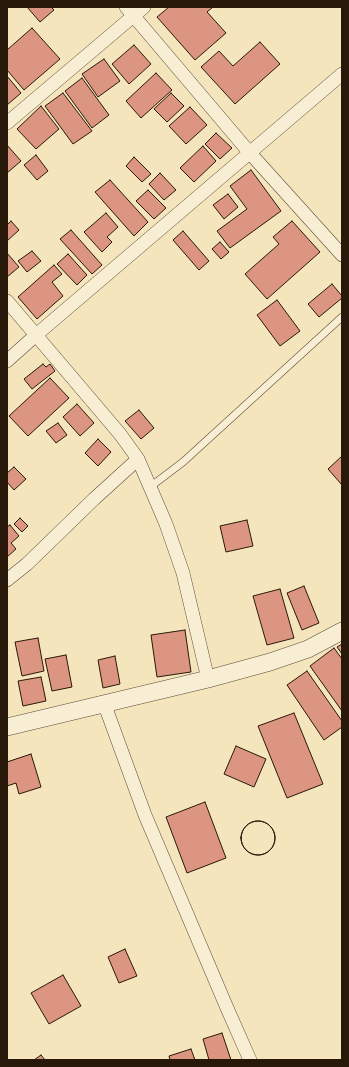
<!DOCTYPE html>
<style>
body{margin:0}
#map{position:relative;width:349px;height:1067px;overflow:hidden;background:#f5e5bc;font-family:"Sorts Mill Goudy",serif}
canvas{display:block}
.frame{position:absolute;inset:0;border:8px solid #281809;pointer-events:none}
</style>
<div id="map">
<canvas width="349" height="1067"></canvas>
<div class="frame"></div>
</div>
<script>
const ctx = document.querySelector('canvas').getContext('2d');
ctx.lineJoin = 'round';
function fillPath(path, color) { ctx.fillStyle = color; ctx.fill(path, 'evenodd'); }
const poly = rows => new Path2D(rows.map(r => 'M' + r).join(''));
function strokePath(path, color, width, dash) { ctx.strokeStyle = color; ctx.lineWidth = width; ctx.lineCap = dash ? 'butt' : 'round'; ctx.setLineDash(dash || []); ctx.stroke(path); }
const building = poly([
 [27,7,51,7,54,10,40,22,27,7],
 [169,7,213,7,207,12,226,33,195,60,157,17,169,7],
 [32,28,60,59,24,90,7,70,7,50,32,28],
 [260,42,280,64,235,104,201,67,219,51,233,66,260,42],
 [134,45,151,64,129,84,112,64,134,45],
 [104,59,120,81,98,97,82,74,104,59],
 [156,73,172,90,141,118,126,101,156,73],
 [7,76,21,93,7,105,7,76],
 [82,78,109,115,92,128,65,91,82,78],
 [63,93,92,131,73,144,45,106,63,93],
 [171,93,184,106,167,122,154,109,171,93],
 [41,106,59,129,36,149,17,129,41,106],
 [190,107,207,125,186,144,169,126,190,107],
 [216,133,232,148,220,159,205,144,216,133],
 [7,145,21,161,7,173,7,145],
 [203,146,216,161,194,182,180,168,203,146],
 [36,155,48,171,37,180,24,165,36,155],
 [134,157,151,174,142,182,126,166,134,157],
 [251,170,281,211,230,248,217,231,247,209,230,186,251,170],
 [160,173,176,190,164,200,149,184,160,173],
 [110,180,148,222,134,236,95,192,110,180],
 [148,190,166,208,154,219,136,201,148,190],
 [228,194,238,207,224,219,213,205,228,194],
 [106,213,118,227,107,237,112,242,102,252,84,232,106,213],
 [11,221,19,230,7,241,7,225,11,221],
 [292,221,320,252,267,299,245,274,279,244,273,237,292,221],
 [71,230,102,265,92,274,60,239,71,230],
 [183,231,209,261,199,270,173,240,183,231],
 [220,242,229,252,221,259,212,249,220,242],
 [32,251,41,261,27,272,18,261,32,251],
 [7,253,19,267,7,277,7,253],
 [68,254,87,275,77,285,57,264,68,254],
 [54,265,62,274,52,282,63,296,37,319,18,297,54,265],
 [332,284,342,296,342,298,319,317,308,304,332,284],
 [277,300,300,331,280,346,257,315,277,300],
 [43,364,46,367,50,364,55,371,32,389,24,379,43,364],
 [50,378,69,398,28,436,9,416,50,378],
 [77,404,94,423,80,436,63,417,77,404],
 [139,410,154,428,141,439,125,421,139,410],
 [58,423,67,435,56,443,46,431,58,423],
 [98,439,111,452,98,466,85,453,98,439],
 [342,456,342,485,328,469,342,456],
 [14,467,26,479,14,490,7,482,7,473,14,467],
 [20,518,28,526,22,532,14,524,20,518],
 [247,520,253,546,226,552,220,526,247,520],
 [10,525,19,536,11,543,16,549,7,557,7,527,10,525],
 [304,586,319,623,302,630,287,593,304,586],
 [280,589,294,638,267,645,253,596,280,589],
 [185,630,191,672,157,677,151,635,185,630],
 [38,638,44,671,22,676,15,642,38,638],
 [342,644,342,654,337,647,342,644],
 [334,648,342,659,342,711,310,666,334,648],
 [66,655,72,687,52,691,45,659,66,655],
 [115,656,120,684,103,688,98,660,115,656],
 [307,671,342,721,342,727,324,740,287,685,307,671],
 [41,677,46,701,23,706,18,681,41,677],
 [294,713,323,784,287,798,258,726,294,713],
 [236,746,266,759,254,787,224,774,236,746],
 [31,754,41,787,19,794,16,783,7,786,7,762,31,754],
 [205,802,226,858,187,873,166,817,205,802],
 '241 838a17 17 0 1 1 34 0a17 17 0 1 1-34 0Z',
 '241 838a17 17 0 1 1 34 0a17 17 0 1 1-34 0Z',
 [125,949,137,976,119,983,108,957,125,949],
 [63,975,81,1006,49,1024,31,993,63,975],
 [222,1033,231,1060,209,1060,203,1039,222,1033],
 [191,1049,195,1060,170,1060,169,1056,191,1049],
 [41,1055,45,1060,34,1060,41,1055]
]);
fillPath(building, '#dc9580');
strokePath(building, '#281809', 1);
const service = poly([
 [150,487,183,462,342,317]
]);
const minor = poly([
 [126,7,249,152,342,255],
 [7,123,144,7],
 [7,301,120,434,138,459,166,524,183,573,208,679],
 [7,361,36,335,342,74],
 [7,580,27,564,94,499,138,459],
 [104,703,145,815,227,1008,250,1060]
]);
const tertiary = poly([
 [7,727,208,679,270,662,308,649,342,631]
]);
strokePath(service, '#5b4b36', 8);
strokePath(minor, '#5b4b36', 14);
strokePath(tertiary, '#5b4b36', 18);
strokePath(service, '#f8eed3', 7);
strokePath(minor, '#f8eed3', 13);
strokePath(tertiary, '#f8eed3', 17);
</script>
